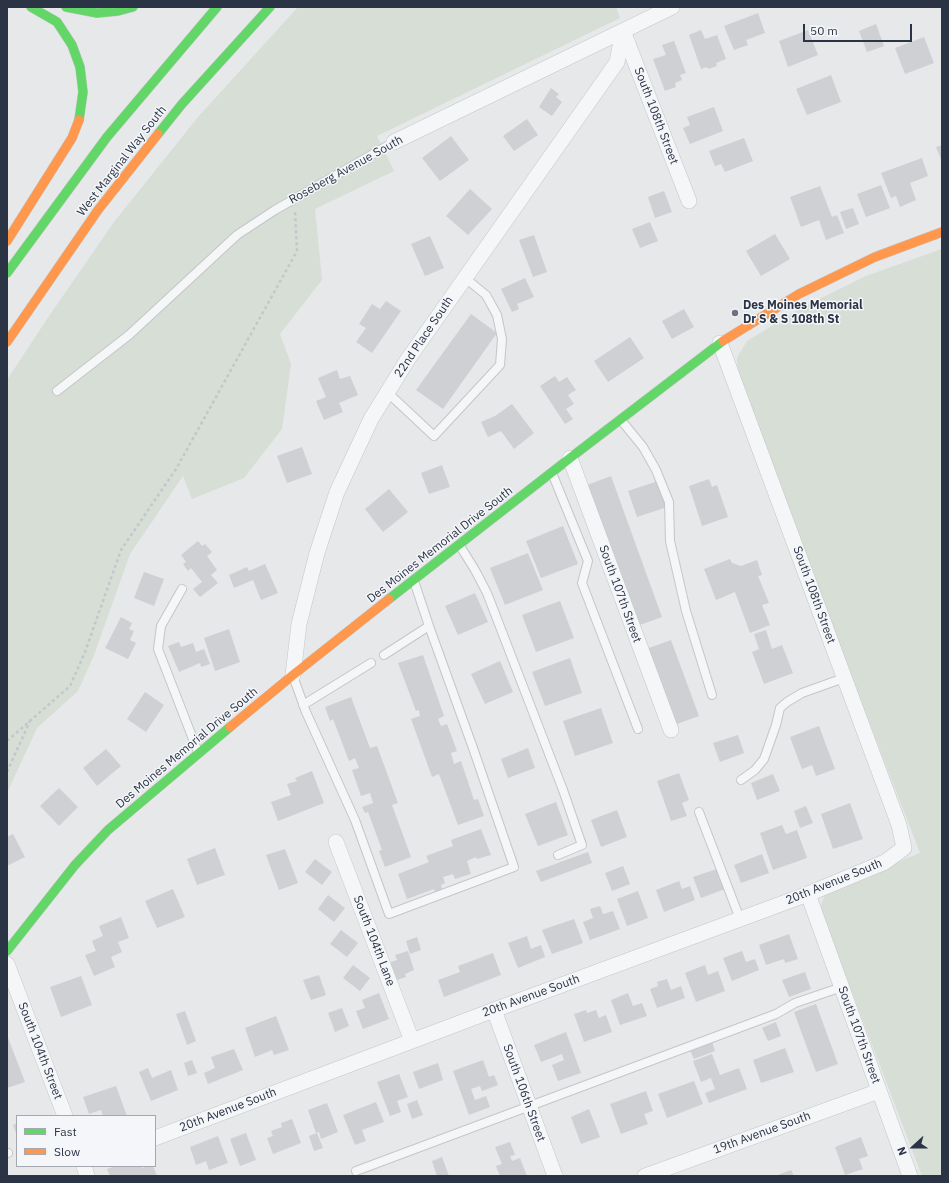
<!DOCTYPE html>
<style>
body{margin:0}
#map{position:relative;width:949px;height:1183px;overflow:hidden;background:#e6e8ea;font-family:"IBM Plex Sans",sans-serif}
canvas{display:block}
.frame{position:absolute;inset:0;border:8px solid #2b3445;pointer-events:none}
.legend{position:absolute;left:16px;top:1115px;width:140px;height:52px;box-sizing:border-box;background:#f4f6f9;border:1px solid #a4a8b1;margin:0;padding:5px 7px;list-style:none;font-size:12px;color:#2b3445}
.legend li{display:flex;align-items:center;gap:8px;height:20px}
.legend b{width:20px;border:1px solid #a4a8b1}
.north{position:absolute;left:893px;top:1127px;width:40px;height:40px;-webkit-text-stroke:3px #f4f6f9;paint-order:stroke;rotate:249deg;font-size:11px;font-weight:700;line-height:16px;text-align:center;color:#2b3445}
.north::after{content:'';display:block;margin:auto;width:14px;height:18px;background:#2b3445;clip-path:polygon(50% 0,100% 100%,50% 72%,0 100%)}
.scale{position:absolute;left:803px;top:24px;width:109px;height:18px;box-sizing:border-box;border:2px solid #2b3445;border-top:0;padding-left:5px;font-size:12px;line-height:14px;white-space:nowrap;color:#2b3445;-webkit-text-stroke:3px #f4f6f9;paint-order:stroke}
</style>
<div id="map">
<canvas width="949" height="1183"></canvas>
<div class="frame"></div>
<ul class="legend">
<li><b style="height:5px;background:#63d668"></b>Fast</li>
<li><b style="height:5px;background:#ff974d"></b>Slow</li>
</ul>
<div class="north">N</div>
<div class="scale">50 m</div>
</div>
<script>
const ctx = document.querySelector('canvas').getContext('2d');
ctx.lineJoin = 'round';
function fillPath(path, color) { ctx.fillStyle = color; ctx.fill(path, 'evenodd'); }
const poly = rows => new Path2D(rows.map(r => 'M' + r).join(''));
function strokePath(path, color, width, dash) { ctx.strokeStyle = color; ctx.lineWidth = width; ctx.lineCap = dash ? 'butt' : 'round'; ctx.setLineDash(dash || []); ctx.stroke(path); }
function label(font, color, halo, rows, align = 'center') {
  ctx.font = font + ' "IBM Plex Sans",sans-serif'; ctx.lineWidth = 3; ctx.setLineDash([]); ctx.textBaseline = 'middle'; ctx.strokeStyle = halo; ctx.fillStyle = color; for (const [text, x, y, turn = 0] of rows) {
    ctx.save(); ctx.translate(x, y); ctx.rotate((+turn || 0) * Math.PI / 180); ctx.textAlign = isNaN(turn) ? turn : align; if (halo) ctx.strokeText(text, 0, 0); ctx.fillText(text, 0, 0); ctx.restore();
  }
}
fillPath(poly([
 [298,7,616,7,620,18,377,136,394,171,315,209,322,280,280,334,291,364,282,429,244,478,192,499,183,476,130,554,94,655,78,691,37,728,7,793,7,380,47,319,114,222,198,117],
 [942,249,942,1176,922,1176,820,908,826,891,920,853,738,383,737,358,747,341,803,307,866,276]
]), '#d6ded6');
fillPath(poly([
 [758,13,765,33,746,40,748,45,734,50,724,26],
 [876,24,884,46,867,52,859,31],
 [701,30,705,39,717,35,726,59,716,63,717,66,708,69,707,67,701,69,689,35],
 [808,30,818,55,788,67,779,41],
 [924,37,934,63,905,74,895,48],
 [674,41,686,73,680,75,682,80,675,83,676,87,665,91,653,59,666,55,662,45],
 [831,75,841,102,807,115,796,89],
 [551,88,559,94,556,97,562,102,552,116,539,107],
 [714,107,723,131,690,144,683,128,690,125,687,117],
 [527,119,538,135,514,151,503,136],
 [451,136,469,160,440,181,422,158],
 [744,138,753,161,725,172,721,164,715,166,709,151],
 [942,145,942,162,936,147],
 [922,158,928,176,910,183,916,200,900,207,896,196,891,198,881,173],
 [881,185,890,208,866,217,857,194],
 [820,186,832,217,837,215,844,233,826,240,819,220,801,227,790,197],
 [470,189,492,209,468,235,446,216],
 [664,191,672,212,655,218,648,197],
 [853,208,859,224,846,229,840,212],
 [650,222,658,241,640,248,632,229],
 [775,234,790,259,761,276,746,251],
 [534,235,547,272,533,277,519,240],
 [430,236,444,268,425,276,411,244],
 [525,278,534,297,517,304,519,309,512,312,501,289],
 [386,301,401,311,372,353,356,342,366,328,359,324,372,304,380,309],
 [684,309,694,327,672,339,662,321],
 [471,314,497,333,443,409,416,390],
 [630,337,644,358,608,382,594,361],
 [337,370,340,379,350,376,358,395,339,403,343,412,324,420,316,401,326,397,318,378],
 [555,376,559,382,567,377,576,390,568,395,574,404,566,409,573,419,565,424,540,386],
 [512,404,534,433,514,449,501,431,488,437,481,422,495,416],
 [302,447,312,474,287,483,277,456],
 [442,465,450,487,429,494,421,473],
 [611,476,662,617,637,626,587,485],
 [709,479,712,487,717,485,728,517,702,526,689,486],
 [658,481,667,507,637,517,628,491],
 [389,489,408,512,383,532,365,509],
 [563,526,578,564,541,578,526,541],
 [198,541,202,546,205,544,212,552,207,556,217,570,211,575,218,583,200,597,193,589,202,582,191,568,188,571,183,564,186,562,181,555],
 [528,553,543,590,505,605,490,568],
 [730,559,732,563,741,566,757,560,762,575,758,576,769,603,762,605,770,625,750,633,735,592,716,600,704,569],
 [265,564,278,593,261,600,253,580,234,588,229,575,247,567,249,571],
 [144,572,164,579,154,606,134,598],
 [475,593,488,622,458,635,445,606],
 [560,601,574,638,536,652,522,615],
 [121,617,132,623,129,629,134,631,130,640,136,643,128,659,105,648],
 [229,629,240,662,215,671,204,638],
 [766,630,772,649,782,645,793,673,764,684,752,652,759,649,754,634],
 [671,640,699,716,674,725,646,649],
 [179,642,181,647,193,643,196,652,204,649,210,664,201,667,200,663,179,672,168,646],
 [423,655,444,716,438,719,441,726,447,724,457,751,451,753,454,764,461,761,474,800,478,799,484,816,458,825,439,774,432,777,411,719,420,716,419,710,416,711,398,663],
 [570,658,582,693,545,706,532,672],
 [500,661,513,692,485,704,471,674],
 [145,692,164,705,146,732,127,719],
 [351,697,370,748,377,746,398,803,392,805,411,857,385,867,379,851,382,850,368,812,365,813,362,807,373,803,370,793,361,796,352,770,359,768,355,758,349,761,333,719,330,721,325,707],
 [601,708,613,743,575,756,563,721],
 [819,726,835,769,816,776,812,765,802,769,790,737],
 [738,735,744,753,720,762,713,743],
 [528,748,535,768,508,778,501,759],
 [106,749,121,766,97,786,83,768],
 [312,771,324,803,278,821,271,802,291,795,287,784,297,781,295,778],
 [679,773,689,800,682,803,687,816,671,821,657,781],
 [773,774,780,791,757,800,751,783],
 [59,788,78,807,59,826,40,806],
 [556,802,568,835,538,846,525,814],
 [850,803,863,839,833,849,821,814],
 [806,806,813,823,800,828,794,811],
 [617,810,627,837,601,847,591,820],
 [782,825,786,834,797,830,807,858,773,870,760,833],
 [481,829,491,855,477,859,476,857,467,861,471,874,455,879,453,874,443,877,445,883,441,885,442,889,435,892,434,889,407,899,398,874,429,862,426,856,453,846,451,840],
 [13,834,25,857,7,866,7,837],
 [215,848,225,875,197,885,187,859],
 [285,849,298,883,279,890,266,855],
 [588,852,592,863,541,882,536,871],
 [762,854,769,873,741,883,734,865],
 [315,859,332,872,322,885,305,872],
 [623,866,630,884,612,891,605,873],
 [717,869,725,889,701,898,693,877],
 [679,881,682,889,690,886,695,900,664,912,656,890],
 [173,889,185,917,157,928,145,901],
 [638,891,648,918,627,926,617,899],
 [328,895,345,908,334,922,318,909],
 [600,906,603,914,613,911,620,929,590,940,583,922,593,918,590,909],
 [121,917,129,938,118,942,122,952,111,957,115,967,94,976,85,955,96,951,92,941,103,936,99,926],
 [574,919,583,943,552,954,542,930],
 [341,930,358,943,347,957,330,944],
 [789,934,798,959,785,963,784,959,766,965,759,945],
 [527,936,531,949,541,945,545,957,518,968,508,943],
 [417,937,421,950,410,954,406,941],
 [408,951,414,970,405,974,406,977,394,981,388,963,397,960,395,955],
 [742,951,746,962,755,959,759,970,732,981,723,958],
 [493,953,501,975,444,997,438,980,460,972,458,966],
 [353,965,370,978,360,991,343,978],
 [705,965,708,975,718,971,725,991,696,1002,685,973],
 [805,972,811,989,789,997,782,980],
 [319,975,326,995,311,1000,303,980],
 [81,976,92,1005,61,1017,50,987],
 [667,979,671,990,681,986,685,998,657,1008,650,989,658,986,657,982],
 [379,993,389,1019,363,1029,356,1011,365,1008,362,1000],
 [628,993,633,1006,642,1003,647,1016,620,1025,611,1000],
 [816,1004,838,1064,816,1072,794,1012],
 [342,1008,349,1026,335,1032,328,1013],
 [586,1010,587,1013,596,1010,599,1018,606,1015,612,1032,584,1042,574,1014],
 [185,1011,196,1041,187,1045,176,1014],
 [276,1016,289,1050,274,1055,272,1050,255,1057,245,1028],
 [776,1022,781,1036,768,1041,762,1028],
 [566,1032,581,1073,558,1081,552,1065,564,1060,562,1054,541,1062,534,1045],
 [7,1035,25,1082,7,1088],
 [712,1041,715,1051,694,1059,690,1050],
 [785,1048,794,1072,761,1083,753,1060],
 [234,1049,243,1070,208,1084,204,1073,215,1068,211,1057],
 [712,1054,720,1075,739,1068,747,1089,709,1103,705,1093,715,1089,711,1078,701,1082,693,1061],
 [192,1060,197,1073,188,1076,184,1063],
 [483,1060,489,1077,494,1075,498,1085,482,1091,480,1086,471,1089,475,1100,486,1096,490,1107,469,1115,453,1071],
 [438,1063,443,1080,419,1089,413,1072],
 [148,1068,152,1078,171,1070,178,1090,151,1101,139,1072],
 [399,1074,408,1097,397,1101,401,1112,390,1116,377,1082],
 [694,1081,703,1104,667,1118,658,1094],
 [116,1086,127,1116,103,1116,101,1110,89,1114,83,1097],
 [646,1091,653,1111,644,1114,648,1124,621,1134,610,1104],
 [417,1100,423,1115,412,1119,407,1104],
 [376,1102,384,1122,362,1130,366,1141,355,1145,343,1115],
 [327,1103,338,1132,321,1139,319,1132,316,1133,308,1110],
 [589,1109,600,1137,581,1144,571,1117],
 [292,1119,301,1143,273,1154,267,1138,273,1136,271,1131,282,1127,281,1123],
 [17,1123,17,1136,13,1125],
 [246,1133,256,1160,240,1166,230,1139],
 [317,1133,323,1148,314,1151,309,1136],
 [218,1136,228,1163,209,1170,206,1161,196,1165,190,1147],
 [861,1137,868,1156,859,1159,863,1169,845,1175,835,1147],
 [510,1142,515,1155,510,1156,512,1161,520,1158,527,1176,500,1176,496,1166,502,1164,495,1147],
 [442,1157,449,1176,437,1176,432,1161],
 [116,1166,141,1166,142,1168,148,1166,153,1166,157,1176,110,1176,107,1169],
 [791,1170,794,1176,775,1176]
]), '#ced0d3');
const lane = poly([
 [57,391,129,335,237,235,275,210,394,142],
 [387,392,434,436,500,365,502,339,497,315,486,295,464,277],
 [621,420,643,447,656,470,669,502,670,541,686,611,712,695],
 [552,473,588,561,582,583,638,729],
 [460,546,475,570,487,593,563,790,582,845,558,855],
 [182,589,161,626,158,649,198,752],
 [384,655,429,626],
 [293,676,306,712,355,820,389,914,514,867,473,748,429,626,414,581],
 [303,705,371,663],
 [741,780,755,770,764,759,776,725,780,708,787,702,802,693,844,678],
 [699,812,740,919],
 [7,1153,8,1153],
 [356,1171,776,1014,795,1003,842,987]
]);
const street = poly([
 [623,31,689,201],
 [394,142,672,7],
 [570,458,671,730],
 [293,675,299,624,317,553,337,492,371,419,408,359,617,62,623,31],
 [336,842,412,1041],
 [808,894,910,1176],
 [7,964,65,1116],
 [494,1010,555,1176],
 [155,1138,494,1010,808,894,885,862,904,848,899,825,720,343],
 [84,1166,87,1176],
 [645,1176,879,1091]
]);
const fast = poly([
 [31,7,57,22,72,45,80,67,83,92,79,120],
 [66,7,97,13,118,11,133,7],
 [158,134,182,104,270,7],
 [7,273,107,137,217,7],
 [389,599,574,455,723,341],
 [7,951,75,865,108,830,230,727]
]);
const slow = poly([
 [7,241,72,138,79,120],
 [723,341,799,294,875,257,942,232],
 [7,342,98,210,158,134],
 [230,727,293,675,389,599]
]);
strokePath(lane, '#c4c6c8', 10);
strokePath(street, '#c4c6c8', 16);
strokePath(fast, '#c4c6c8', 10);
strokePath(slow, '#c4c6c8', 10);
strokePath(poly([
 [7,741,70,686,85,652,121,550,176,469,297,251,295,211],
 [7,772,30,721]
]), '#c5c6ca', 2.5, [3, 3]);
strokePath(lane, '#f5f6f7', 8);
strokePath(street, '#f5f6f7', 15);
strokePath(fast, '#63d668', 9);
strokePath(slow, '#ff974d', 9);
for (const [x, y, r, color] of [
 [735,313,4,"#6c737f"]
]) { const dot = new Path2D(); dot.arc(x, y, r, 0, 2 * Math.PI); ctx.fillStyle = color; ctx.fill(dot); strokePath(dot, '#f4f6f9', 1.5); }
label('12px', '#2b3445', '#f4f6f9', [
 ["South 108th Street",656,116,69],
 ["West Marginal Way South",122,161,-52],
 ["Roseberg Avenue South",346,170,-29],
 ["22nd Place South",424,337,-56],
 ["Des Moines Memorial Drive South",440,545,-38],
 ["South 107th Street",620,594,70],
 ["South 108th Street",814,595,70],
 ["Des Moines Memorial Drive South",187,748,-40],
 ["20th Avenue South",834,882,-22],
 ["South 104th Lane",374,941,69],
 ["20th Avenue South",531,996,-20],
 ["South 107th Street",859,1035,70],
 ["South 104th Street",40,1051,69],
 ["South 106th Street",524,1093,70],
 ["20th Avenue South",228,1110,-21],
 ["19th Avenue South",762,1133,-20]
]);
label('bold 12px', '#2b3445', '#f4f6f9', [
 ["Des Moines Memorial",743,306],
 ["Dr S & S 108th St",743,320]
], 'left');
</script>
